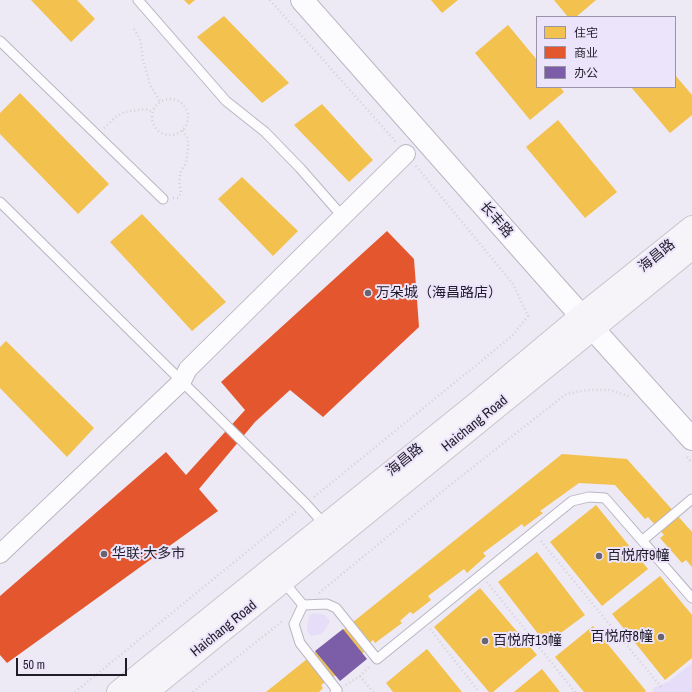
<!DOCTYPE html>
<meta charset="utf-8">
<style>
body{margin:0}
#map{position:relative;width:692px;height:692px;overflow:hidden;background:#ede9f5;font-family:"Archivo Narrow","Noto Sans SC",sans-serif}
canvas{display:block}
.legend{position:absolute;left:536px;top:16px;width:140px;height:72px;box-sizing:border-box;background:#ebe4fa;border:1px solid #9a94a6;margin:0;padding:5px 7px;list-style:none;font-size:12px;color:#201c29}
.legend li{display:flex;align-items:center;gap:8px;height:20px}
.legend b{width:20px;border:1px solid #9a94a6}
.scale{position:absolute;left:16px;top:658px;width:111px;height:18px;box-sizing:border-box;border:2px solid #201c29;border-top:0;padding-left:5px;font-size:12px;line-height:14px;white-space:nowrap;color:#201c29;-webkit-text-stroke:3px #ebe4fa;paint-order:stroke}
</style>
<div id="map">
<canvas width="692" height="692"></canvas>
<ul class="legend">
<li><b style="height:11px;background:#f2c14e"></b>住宅</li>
<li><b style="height:11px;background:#e4572e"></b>商业</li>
<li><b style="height:11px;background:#7b5ea7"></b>办公</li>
</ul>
<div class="scale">50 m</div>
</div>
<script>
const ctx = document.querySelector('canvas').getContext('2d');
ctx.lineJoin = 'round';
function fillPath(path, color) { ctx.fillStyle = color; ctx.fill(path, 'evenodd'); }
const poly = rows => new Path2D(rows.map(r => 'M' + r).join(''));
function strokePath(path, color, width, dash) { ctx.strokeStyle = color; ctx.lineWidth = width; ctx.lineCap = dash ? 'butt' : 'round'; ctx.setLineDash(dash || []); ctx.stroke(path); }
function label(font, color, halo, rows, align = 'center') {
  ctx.font = font + ' "Archivo Narrow","Noto Sans SC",sans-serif'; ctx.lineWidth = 4; ctx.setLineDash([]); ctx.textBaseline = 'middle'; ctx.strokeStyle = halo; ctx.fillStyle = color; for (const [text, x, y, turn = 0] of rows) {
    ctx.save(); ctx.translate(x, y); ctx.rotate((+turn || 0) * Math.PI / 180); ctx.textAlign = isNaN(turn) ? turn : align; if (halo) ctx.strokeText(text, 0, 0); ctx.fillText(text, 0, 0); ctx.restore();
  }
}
fillPath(poly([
 [313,613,325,615,330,621,325,630,321,634,311,636,307,631,309,616],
 [692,663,692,692,653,692,653,688,668,682]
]), '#e6ddf9');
fillPath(poly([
 [31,0,77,0,95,19,71,42],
 [184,0,195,0,189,5],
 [431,0,458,0,442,13],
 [554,0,596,0,576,17,568,17],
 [224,16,289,83,262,103,197,37],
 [508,25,537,60,537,87,560,87,564,92,530,120,475,53],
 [675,75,692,95,692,115,670,133,631,87,675,87],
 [20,93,109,184,78,214,0,134,0,113],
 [322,104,373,160,349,182,294,125],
 [558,120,617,192,585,218,526,147],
 [242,177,298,231,273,256,218,199],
 [142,214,226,302,192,331,110,242],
 [6,341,94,428,67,457,0,388,0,347],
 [562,454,627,459,692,532,692,567,686,560,682,563,660,538,664,535,648,517,645,519,615,485,579,483,540,511,543,513,524,527,522,524,483,553,486,556,467,573,464,569,428,596,431,600,413,614,410,612,400,621,402,623,375,643,373,640,362,649,364,652,333,677,321,685,323,688,319,692,266,692],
 [596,505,648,569,602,606,550,542],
 [537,552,585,615,546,644,498,582],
 [660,576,692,615,692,658,665,680,612,614],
 [480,588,537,655,493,692,489,692,434,627],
 [593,626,646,691,645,692,584,692,555,657],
 [427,649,462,692,393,692,386,683],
 [542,669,560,692,514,692]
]), '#f2c14e');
fillPath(poly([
 [387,231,414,259,419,327,323,417,290,390,255,422,199,489,218,511,7,663,0,655,0,596,166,452,186,475,245,410,221,382]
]), '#e4572e');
fillPath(poly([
 [343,629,367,659,340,681,315,651]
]), '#7b5ea7');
const service = poly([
 [138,0,226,101,265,132,300,168,343,217],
 [0,41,163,199],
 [0,202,306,504,326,526],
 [643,540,692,499],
 [283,581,303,605,294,624,300,643,337,690,335,692],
 [303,605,327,604,336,608,377,659,572,501,589,497,605,498,692,598]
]);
const minor = poly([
 [0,554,182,381,188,369,406,154]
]);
const tertiary = poly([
 [302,0,559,291,692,439]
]);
const primary = poly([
 [118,692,478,402,581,316,692,227],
 [147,692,692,248]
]);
strokePath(service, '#bab6c2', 11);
strokePath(minor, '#bab6c2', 20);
strokePath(tertiary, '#bab6c2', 24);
strokePath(primary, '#c8c5cc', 24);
strokePath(poly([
 [270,0,396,142],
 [134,29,140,39,143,60,150,85,160,101],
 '152 117a18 18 0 1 1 36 0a18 18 0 1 1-36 0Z',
 [104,128,117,116,125,112,145,109,153,112],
 [173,198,178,198,181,193,179,181,181,171,186,163,188,149,188,139,182,129],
 [687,457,692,463],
 [314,497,512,336,528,316,513,284,416,166],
 [541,541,662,688],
 [487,582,575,692],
 [319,593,449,486,566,394,587,390,609,390,629,396],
 [430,629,479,692],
 [360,676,373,692],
 [346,685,360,676,369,667],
 [75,692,298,510],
 [193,692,284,620]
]), '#d3d1d6', 2.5, [1, 3]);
strokePath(service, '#fcfcfe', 9);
strokePath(minor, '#fcfcfe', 18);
strokePath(tertiary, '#fcfcfe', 22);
strokePath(primary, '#f6f4f9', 22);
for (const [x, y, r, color] of [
 [368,293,4,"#686470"],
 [104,554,4,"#686470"],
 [599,556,4,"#686470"],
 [661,637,4,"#686470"],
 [485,641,4,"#686470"]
]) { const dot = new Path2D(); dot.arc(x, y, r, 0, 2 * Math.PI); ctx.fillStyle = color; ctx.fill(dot); strokePath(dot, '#ebe4fa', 1.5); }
label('14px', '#201c29', '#ebe4fa', [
 ["长丰路",496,220,49],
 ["海昌路",657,256,-39],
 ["Haichang Road",475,424,-39],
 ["海昌路",405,460,-39],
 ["Haichang Road",224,629,-39]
]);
label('14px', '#201c29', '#ebe4fa', [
 ["万朵城（海昌路店）",376,293],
 ["华联·大多市",112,554],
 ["百悦府9幢",607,556],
 ["百悦府8幢",653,637,"right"],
 ["百悦府13幢",493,641]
], 'left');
</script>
